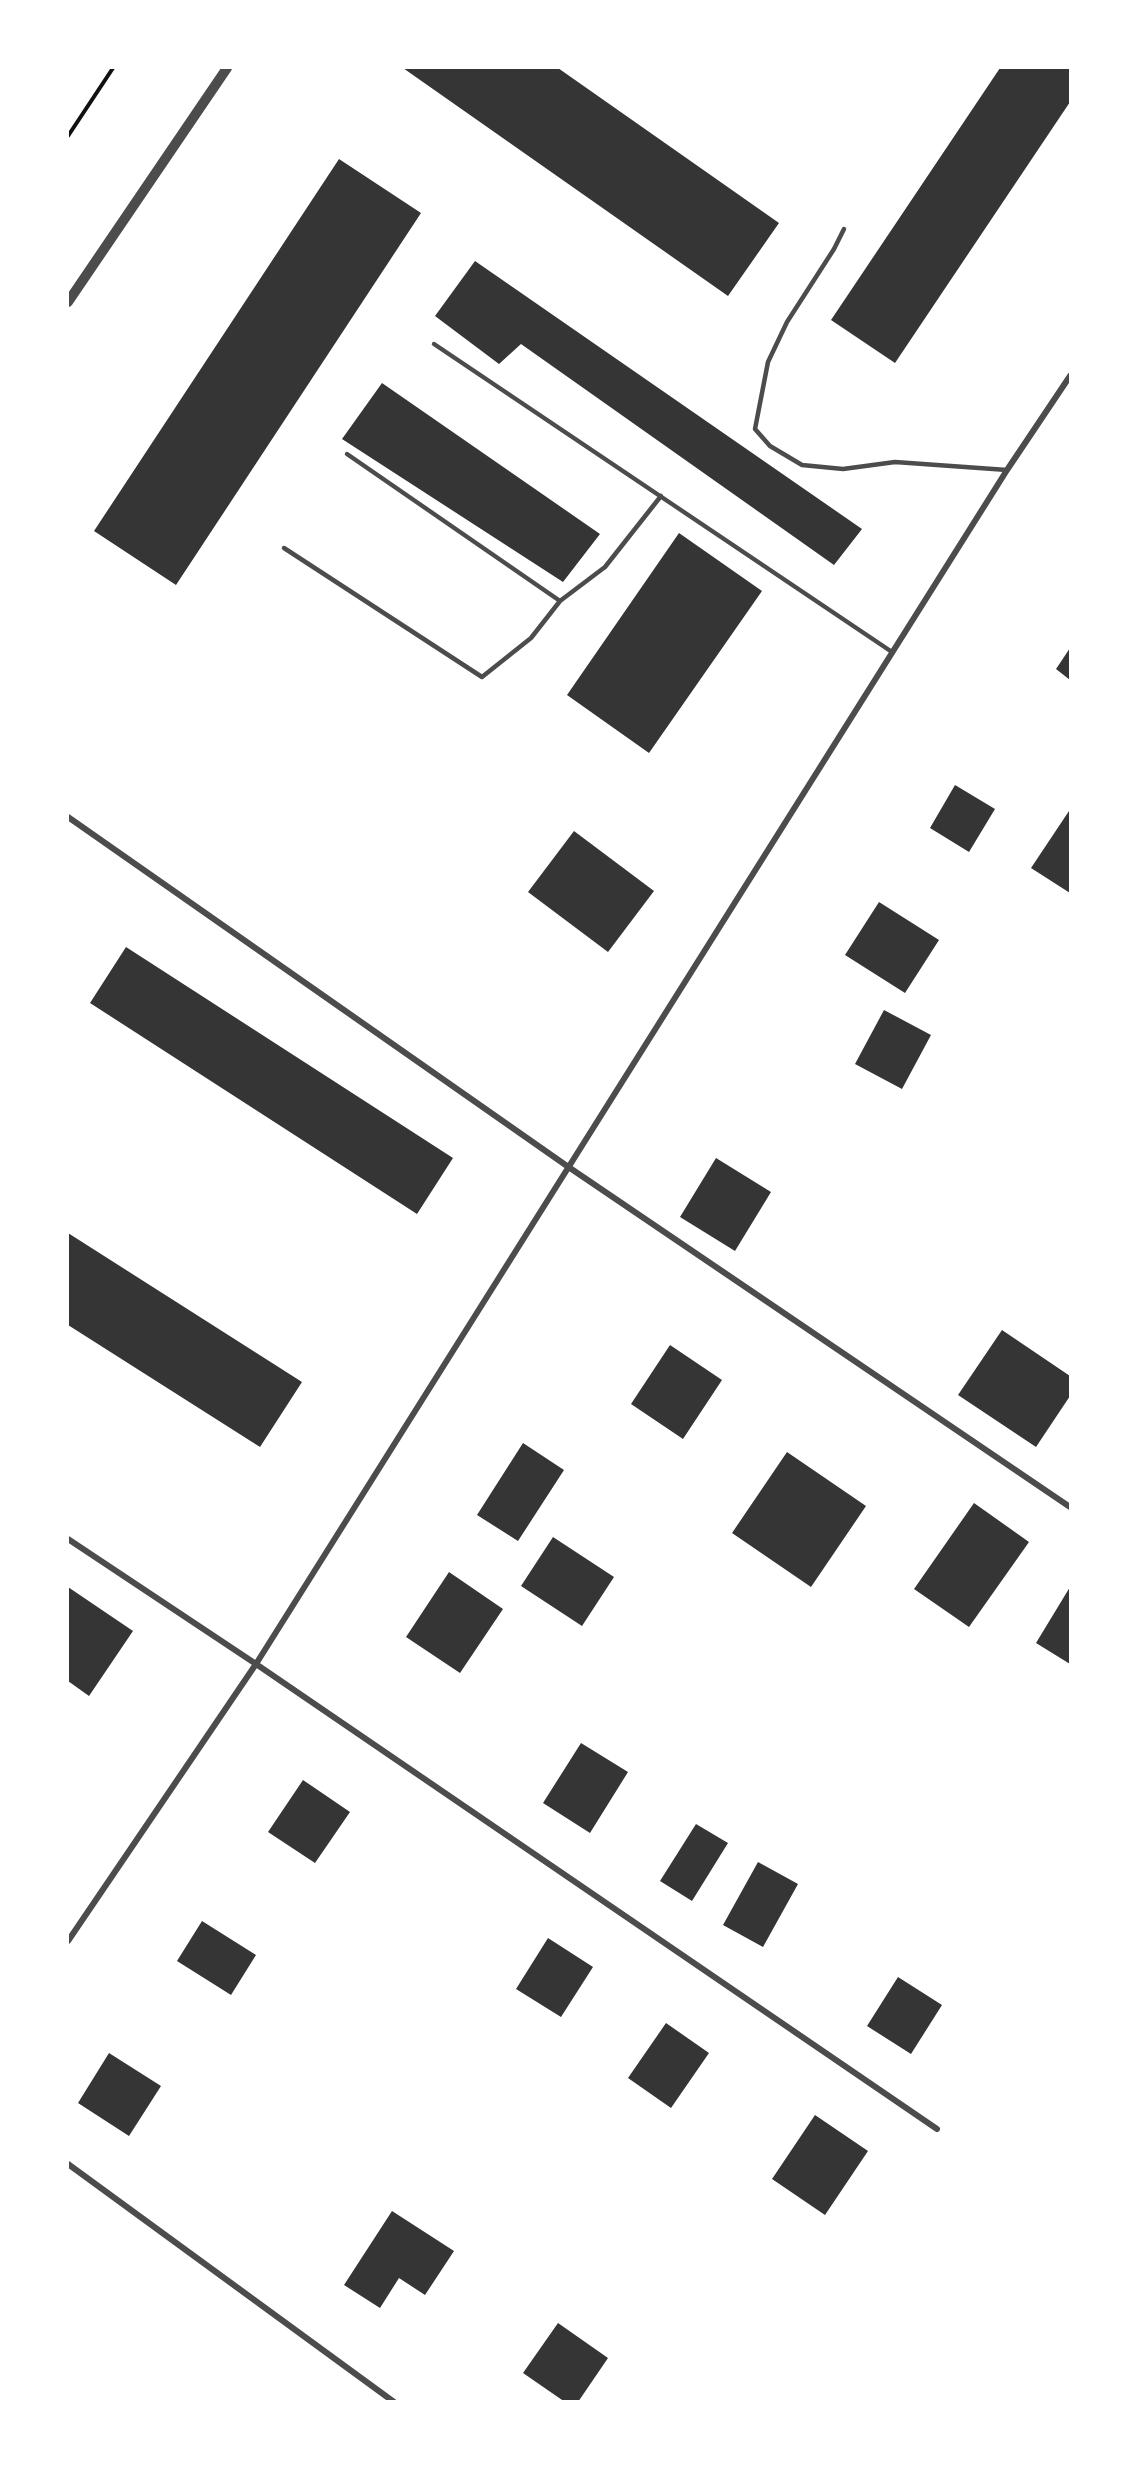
<!DOCTYPE html>
<style>
body{margin:0}
#map{position:relative;width:1138px;height:2469px;overflow:hidden;background:#fff;font-family:Literata,serif}
canvas{display:block}
.frame{position:absolute;inset:0;border:69px solid #fff;pointer-events:none}
</style>
<div id="map">
<canvas width="1138" height="2469"></canvas>
<div class="frame"></div>
</div>
<script>
const ctx = document.querySelector('canvas').getContext('2d');
ctx.lineJoin = 'round';
function fillPath(path, color) { ctx.fillStyle = color; ctx.fill(path, 'evenodd'); }
const poly = rows => new Path2D(rows.map(r => 'M' + r).join(''));
function strokePath(path, color, width, dash) { ctx.strokeStyle = color; ctx.lineWidth = width; ctx.lineCap = dash ? 'butt' : 'round'; ctx.setLineDash(dash || []); ctx.stroke(path); }
fillPath(poly([
 [403,68,558,68,779,223,728,296],
 [1000,68,1070,68,1070,102,895,363,831,320],
 [339,159,421,213,176,585,94,531],
 [475,261,862,529,834,565,521,344,499,364,435,316],
 [382,383,600,534,563,582,342,439],
 [679,533,762,591,649,753,567,695],
 [1070,648,1070,680,1056,669],
 [955,785,995,809,969,852,930,828],
 [1069,811,1070,812,1070,893,1031,868],
 [574,831,654,891,608,952,528,892],
 [879,902,939,940,905,993,845,955],
 [126,947,453,1158,417,1214,90,1003],
 [884,1010,931,1035,902,1089,855,1064],
 [716,1158,771,1192,735,1251,680,1217],
 [68,1233,302,1382,260,1447,68,1325],
 [1002,1330,1070,1376,1070,1396,1036,1447,958,1395],
 [670,1345,722,1380,683,1439,631,1404],
 [523,1443,564,1470,518,1541,477,1515],
 [787,1452,866,1506,811,1587,732,1533],
 [974,1503,1029,1542,969,1627,914,1589],
 [553,1537,614,1577,582,1626,521,1586],
 [449,1572,503,1609,460,1673,406,1637],
 [68,1587,133,1631,89,1696,68,1681],
 [1070,1587,1070,1664,1036,1643],
 [581,1743,628,1772,590,1833,543,1803],
 [303,1780,350,1812,315,1863,268,1832],
 [696,1824,728,1843,692,1901,660,1881],
 [758,1862,798,1884,763,1947,723,1925],
 [202,1921,256,1955,231,1995,177,1961],
 [548,1938,593,1967,561,2017,516,1989],
 [898,1977,942,2005,911,2054,867,2026],
 [666,2023,709,2053,671,2108,628,2078],
 [109,2053,161,2086,129,2136,78,2103],
 [815,2115,868,2151,825,2215,772,2179],
 [392,2211,454,2251,425,2295,399,2278,380,2308,344,2285],
 [558,2323,608,2358,578,2402,565,2402,523,2373]
]), '#353535');
strokePath(poly([
 [68,136,113,68]
]), '#111', 4);
strokePath(poly([
 [844,229,834,249,787,322,768,362,755,429,770,446,802,465,843,469,895,462,1007,470],
 [434,344,892,652],
 [347,454,560,601,605,567,661,496],
 [284,548,482,677,531,638,560,601]
]), '#4c4c4c', 4.5);
strokePath(poly([
 [68,817,567,1166,1070,1507],
 [68,1539,256,1664,937,2129],
 [68,1941,256,1664,1007,470,1070,376],
 [68,2164,394,2402]
]), '#4c4c4c', 6);
strokePath(poly([
 [68,302,227,68]
]), '#4c4c4c', 10);
</script>
